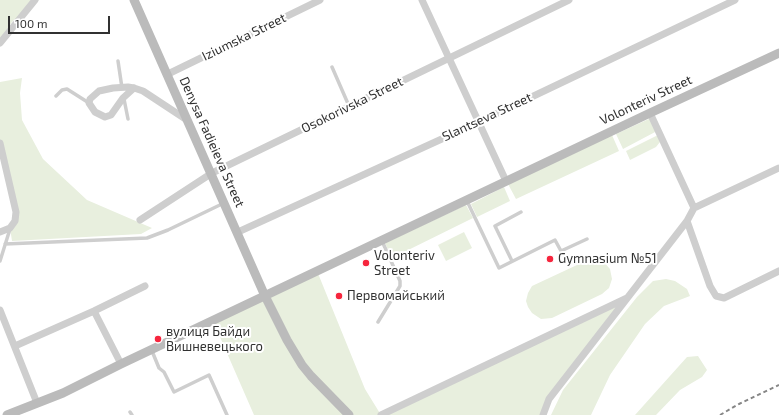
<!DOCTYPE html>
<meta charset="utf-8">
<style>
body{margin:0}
#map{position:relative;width:779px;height:415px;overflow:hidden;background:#fff;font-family:"Exo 2",sans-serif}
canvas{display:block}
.scale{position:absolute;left:8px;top:16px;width:102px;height:18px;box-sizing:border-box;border:2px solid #313131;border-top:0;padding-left:5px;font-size:12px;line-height:14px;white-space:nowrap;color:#313131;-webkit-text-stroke:3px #fff;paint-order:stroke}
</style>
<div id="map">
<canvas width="779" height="415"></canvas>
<div class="scale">100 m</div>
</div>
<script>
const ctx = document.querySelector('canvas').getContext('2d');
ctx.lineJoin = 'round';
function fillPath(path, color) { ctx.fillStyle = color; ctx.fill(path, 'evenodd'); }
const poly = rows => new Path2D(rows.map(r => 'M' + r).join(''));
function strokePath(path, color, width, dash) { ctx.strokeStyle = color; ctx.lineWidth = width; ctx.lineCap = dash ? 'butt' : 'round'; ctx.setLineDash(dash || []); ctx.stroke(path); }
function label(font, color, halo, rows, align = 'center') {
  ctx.font = font + ' "Exo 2",sans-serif'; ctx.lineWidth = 4; ctx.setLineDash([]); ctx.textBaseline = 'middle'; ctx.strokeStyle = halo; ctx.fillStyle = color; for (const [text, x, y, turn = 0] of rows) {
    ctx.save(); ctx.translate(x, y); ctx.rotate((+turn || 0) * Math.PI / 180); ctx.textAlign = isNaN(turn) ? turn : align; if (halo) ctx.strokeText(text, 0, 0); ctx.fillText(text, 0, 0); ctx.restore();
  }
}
fillPath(poly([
 [0,0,39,0,12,22,0,39],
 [22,78,20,93,22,120,43,159,87,200,152,228,141,234,12,241,10,228,15,221,0,143,0,82],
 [651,118,657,131,623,149,616,134],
 [612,135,619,151,516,199,508,184],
 [658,135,660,142,656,147,630,160,626,151],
 [504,187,510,201,477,217,471,204],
 [466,205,473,218,392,258,385,243],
 [464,232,472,248,446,261,438,245],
 [592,258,602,260,610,269,612,279,609,288,602,294,552,318,541,319,532,313,528,307,526,301,528,293,532,286],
 [317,271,365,389,381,415,254,415,213,321],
 [666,279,675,281,687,289,690,296,664,306,645,324,610,375,591,415,551,415,563,390,637,297,653,281],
 [629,297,550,399,543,415,381,415],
 [698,356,707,370,702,377,680,390,656,415,635,415,687,357]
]), '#e8efde');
strokePath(poly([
 [118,61,122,88],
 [332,67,349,106],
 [56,96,62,90,67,89,89,103],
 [124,99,128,119],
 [467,201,499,268,555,240,561,251,587,239],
 [5,244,147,238,168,230,224,203],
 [0,261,10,229],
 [512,261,495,226,521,212],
 [378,322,400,286,400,281,382,241],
 [152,351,159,368,164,372,174,392,209,375,227,415],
 [130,412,132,415]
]), '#cecece', 3.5);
strokePath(poly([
 [422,0,506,181],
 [0,43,35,0],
 [168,74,320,0],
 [134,88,123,98,111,115,105,117,95,112,89,103,90,99,99,91,113,88,128,87,134,88,143,91,187,120],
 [650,113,694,208],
 [0,143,16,212,15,221,10,228,0,232],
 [140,220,212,173,569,0],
 [687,221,710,286,716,296,724,298,779,271],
 [238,232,479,122,735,0],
 [0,310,37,403],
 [94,311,121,364],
 [15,346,94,311,145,286],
 [381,415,627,298],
 [543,415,549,399,687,221,694,208,779,168]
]), '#cecece', 7);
strokePath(poly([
 [134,0,265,296,287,340,302,365,311,376,349,415],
 [7,415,63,393,121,364,650,113,779,53]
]), '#bbb', 9);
strokePath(poly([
 [720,415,739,404,779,385]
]), '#868686', 2, [4, 3]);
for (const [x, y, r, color] of [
 [550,259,4,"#f6253d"],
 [366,263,4,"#f6253d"],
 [339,296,4,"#f6253d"],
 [158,339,4,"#f6253d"]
]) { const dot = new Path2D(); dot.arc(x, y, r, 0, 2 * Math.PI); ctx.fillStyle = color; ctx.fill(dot); strokePath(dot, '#fff', 1.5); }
label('13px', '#313131', '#fff', [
 ["Iziumska Street",244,37,-26],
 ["Volonteriv Street",646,100,-25],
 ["Osokorivska Street",352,105,-26],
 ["Slantseva Street",487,117,-25],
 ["Denysa Fadieieva Street",212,142,66]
]);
label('13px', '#313131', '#fff', [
 ["Volonteriv",374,256],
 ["Street",374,271],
 ["Gymnasium №51",558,259],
 ["Первомайський",347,296],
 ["вулиця Байди",166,332],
 ["Вишневецького",166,347]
], 'left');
</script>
